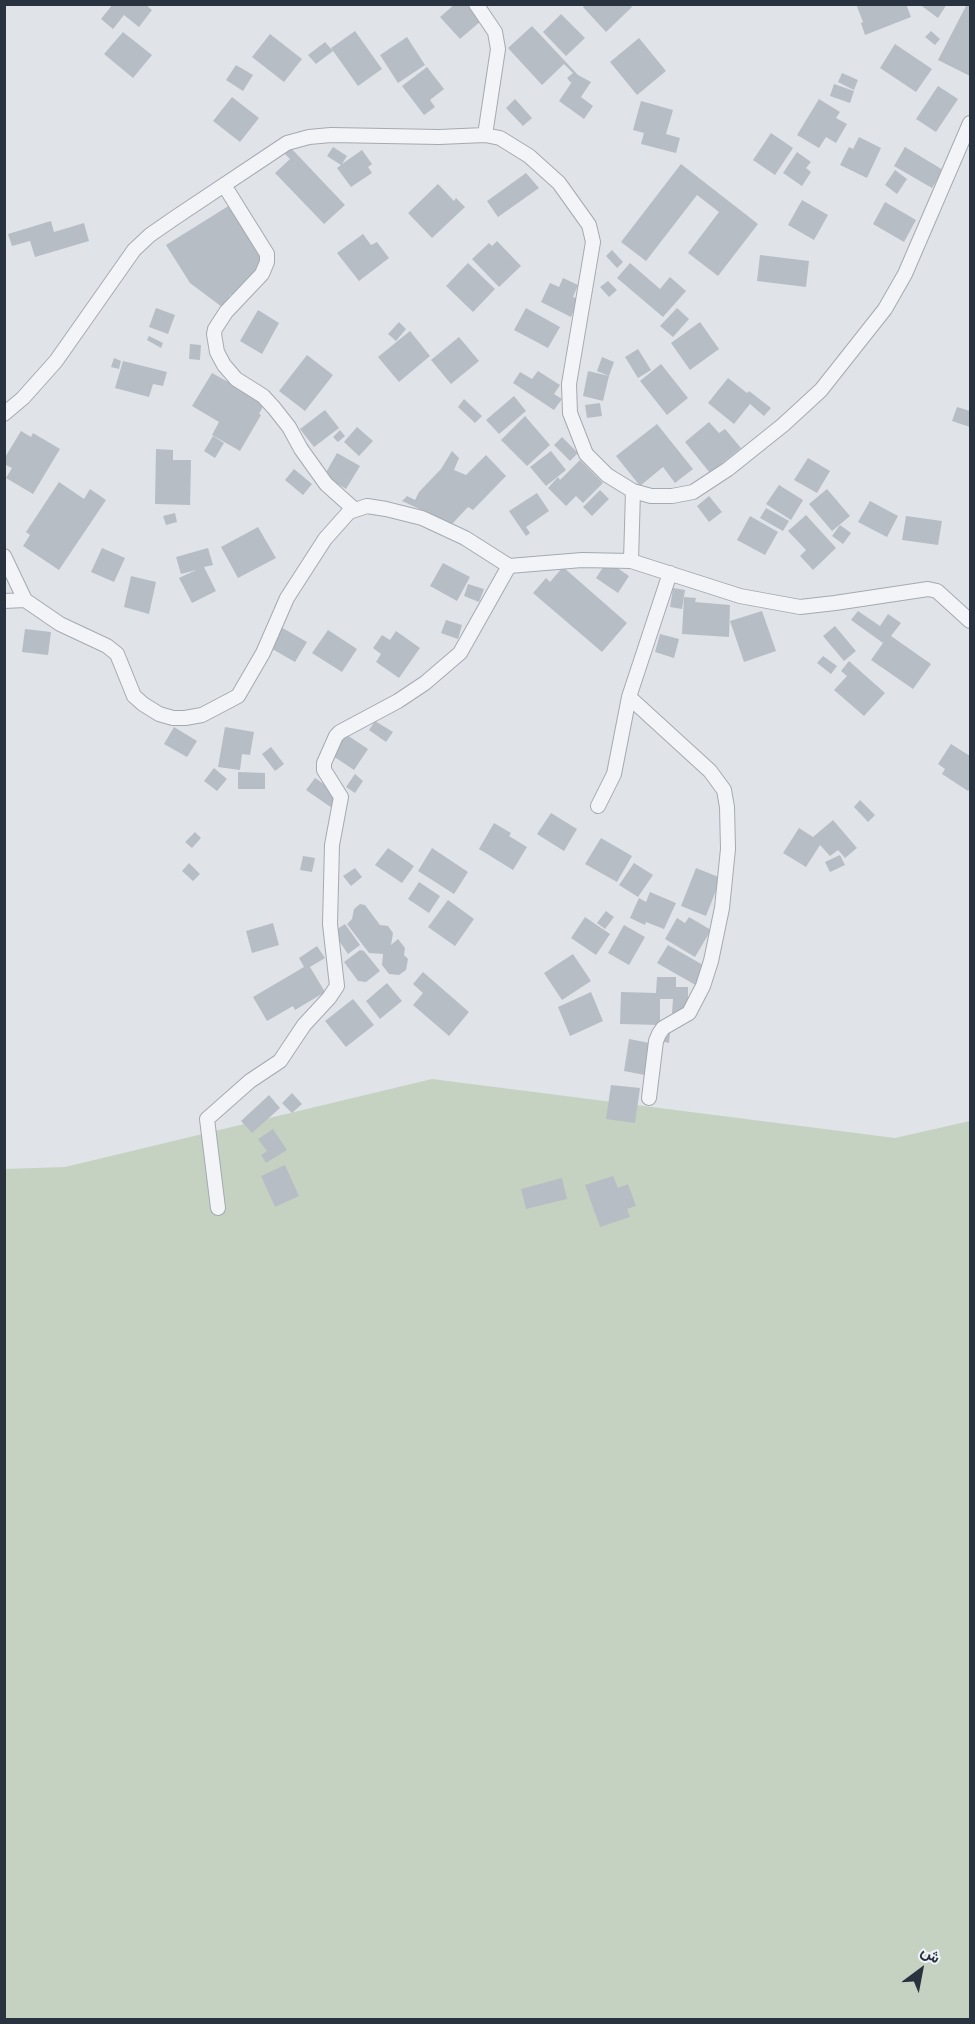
<!DOCTYPE html>
<meta charset="utf-8">
<style>
body{margin:0}
#map{position:relative;width:975px;height:2024px;overflow:hidden;background:#e0e3e8;font-family:Karla,Vazirmatn,sans-serif}
canvas{display:block}
.frame{position:absolute;inset:0;border:6px solid #29323f;pointer-events:none}
.north{position:absolute;left:891px;top:1940px;width:60px;height:60px;-webkit-text-stroke:4px #eff2f6;paint-order:stroke;rotate:32deg;font-size:16px;font-weight:700;line-height:24px;text-align:center;color:#29323f}
.north::after{content:'';display:block;margin:auto;width:21px;height:27px;background:#29323f;clip-path:polygon(50% 0,100% 100%,50% 72%,0 100%)}
</style>
<div id="map">
<canvas width="975" height="2024"></canvas>
<div class="frame"></div>
<div class="north">ش</div>
</div>
<script>
const ctx = document.querySelector('canvas').getContext('2d');
ctx.lineJoin = 'round';
function fillPath(path, color) { ctx.fillStyle = color; ctx.fill(path, 'evenodd'); }
const poly = rows => new Path2D(rows.map(r => 'M' + r).join(''));
function strokePath(path, color, width, dash) { ctx.strokeStyle = color; ctx.lineWidth = width; ctx.lineCap = dash ? 'butt' : 'round'; ctx.setLineDash(dash || []); ctx.stroke(path); }
fillPath(poly([
 [432,1079,895,1138,970,1121,970,2019,5,2019,4,1169,65,1167]
]), '#c6d2c1');
fillPath(poly([
 [113,4,145,4,152,10,139,27,124,15,113,29,101,19],
 [455,4,467,4,481,21,460,39,440,17],
 [586,4,630,4,632,7,606,32,583,7],
 [856,4,906,4,911,17,865,35,861,23,863,22],
 [919,4,947,4,938,18],
 [967,4,970,4,970,76,938,60],
 [561,14,585,38,566,56,543,32],
 [532,26,578,75,591,82,581,97,593,106,584,119,559,101,574,79,571,83,567,78,573,73,564,64,542,85,508,48],
 [355,31,382,69,358,86,331,48],
 [931,31,940,39,935,45,925,37],
 [123,32,152,55,133,78,104,54],
 [270,34,302,59,284,82,252,57],
 [407,37,425,65,398,83,380,55],
 [639,38,666,71,637,95,610,62],
 [325,42,333,51,316,64,308,55],
 [895,44,932,69,916,92,880,68],
 [236,65,253,75,243,91,226,80],
 [427,67,444,89,430,100,435,107,424,115,402,86],
 [842,73,858,80,854,90,838,82],
 [834,84,854,91,850,103,830,96],
 [938,86,958,99,936,132,916,119],
 [232,97,259,118,240,142,213,121],
 [515,99,532,118,523,126,506,108],
 [819,99,840,112,836,118,847,124,836,143,826,137,819,148,797,135],
 [641,101,673,110,666,134,680,138,676,153,641,144,644,133,633,130],
 [771,133,793,148,775,175,753,160],
 [859,137,881,148,867,178,840,165,849,147,853,149],
 [290,147,345,205,324,224,275,173,290,159,284,153],
 [333,147,347,156,342,164,362,150,372,164,368,167,372,173,351,187,337,168,341,165,327,156],
 [905,147,943,170,932,188,894,166],
 [797,152,811,162,806,168,811,172,802,186,783,173],
 [681,164,758,224,718,276,688,253,719,212,697,195,646,261,621,242],
 [895,170,907,179,897,194,885,185],
 [526,173,539,188,498,217,487,201],
 [438,184,454,201,456,198,465,207,432,238,408,213],
 [802,200,828,215,814,240,788,225],
 [885,202,916,220,904,242,873,224],
 [230,205,268,260,265,274,229,296,235,304,226,310,190,283,166,245],
 [51,221,54,232,84,223,89,241,35,257,30,241,12,246,8,234],
 [363,234,371,245,377,242,389,258,359,281,337,253],
 [497,241,521,266,499,287,472,259,489,243,492,246],
 [612,250,623,262,617,268,606,256],
 [760,255,809,261,806,287,757,281],
 [468,263,495,289,473,312,446,286],
 [630,263,660,289,670,277,686,291,663,317,617,278],
 [563,278,578,285,573,297,579,299,571,317,541,302,550,283,559,287],
 [608,281,617,290,609,297,600,287],
 [156,308,175,315,168,334,149,327],
 [526,308,560,327,548,348,514,330],
 [677,308,689,319,673,337,660,326],
 [258,310,279,323,262,354,240,341],
 [399,322,406,329,396,341,388,334],
 [700,322,719,349,690,370,671,343],
 [410,331,430,356,399,382,378,357],
 [149,336,163,343,161,348,147,340],
 [459,337,479,361,451,384,431,360],
 [190,344,201,345,200,360,189,359],
 [638,349,651,370,638,378,625,357],
 [307,355,333,375,305,411,279,391],
 [602,357,614,362,609,376,597,371],
 [114,358,121,361,119,369,111,367],
 [123,361,167,372,163,386,153,384,149,397,115,388],
 [661,364,688,398,667,415,640,381],
 [538,371,560,385,554,394,562,399,554,410,513,383,520,372,532,379],
 [588,371,609,376,603,401,583,396],
 [212,373,230,383,231,380,267,399,259,414,261,415,240,451,212,435,219,422,192,406],
 [728,378,747,393,749,391,771,408,764,416,750,404,734,424,708,403],
 [514,396,526,411,499,434,486,420],
 [464,399,482,416,475,423,458,407],
 [600,403,602,416,587,418,585,405],
 [957,407,970,411,970,427,952,421],
 [325,410,339,428,314,447,300,429],
 [525,416,550,445,527,466,501,440],
 [709,422,719,433,725,429,741,448,710,473,685,442],
 [657,424,693,469,675,483,663,467,640,486,616,456],
 [357,427,373,441,359,456,344,442],
 [340,430,345,436,338,442,333,437],
 [21,431,31,437,33,433,60,449,33,494,6,478,12,468,4,464,4,459],
 [213,436,224,443,215,458,204,451],
 [562,437,578,453,570,461,554,445],
 [156,449,173,450,173,460,191,460,190,505,155,504],
 [452,451,459,458,454,470,466,475,486,455,506,476,473,510,468,507,452,524,402,501,407,496,415,500,419,492,441,469],
 [551,451,566,470,546,486,530,467],
 [337,453,360,466,346,489,324,476],
 [808,458,830,471,817,493,794,480],
 [580,460,603,483,583,503,576,496,566,506,548,488,558,477,560,480],
 [294,469,312,484,303,495,285,480],
 [59,482,84,499,90,489,106,500,59,570,23,546,30,535,26,532],
 [779,485,803,500,791,520,766,504],
 [827,489,850,516,832,531,809,504],
 [600,490,609,499,592,516,583,507],
 [537,493,549,511,526,527,530,533,526,536,509,511],
 [709,496,722,512,709,522,697,506],
 [870,501,898,516,887,537,858,522],
 [766,508,789,521,783,531,760,518],
 [175,513,177,522,166,525,163,516],
 [806,515,836,548,813,570,800,556,806,550,788,531],
 [750,516,778,532,765,555,737,540],
 [906,516,942,521,938,545,902,540],
 [840,525,851,533,843,544,832,536],
 [258,527,276,558,238,578,221,547],
 [102,548,125,558,114,582,91,572],
 [208,548,213,565,204,567,216,591,192,603,179,578,196,570,181,574,176,557],
 [607,561,629,576,618,593,596,578],
 [443,563,470,577,457,601,430,586],
 [563,567,627,623,602,652,533,593,546,578,550,582],
 [131,576,156,582,149,614,124,607],
 [468,584,484,589,479,602,464,596],
 [673,588,685,590,682,609,670,607],
 [684,597,696,598,695,602,730,605,729,637,682,634],
 [762,611,776,651,744,662,730,621],
 [858,611,880,626,888,614,901,623,891,636,931,664,913,689,871,660,883,643,851,620],
 [446,620,462,625,458,639,441,633],
 [279,626,307,642,295,662,267,646],
 [835,626,856,651,844,661,823,636],
 [25,629,51,632,48,655,22,652],
 [328,630,357,649,342,672,312,653],
 [396,631,420,648,399,678,376,662,381,654,373,648,382,635,390,640],
 [660,634,679,639,674,658,655,652],
 [823,656,837,666,831,674,817,663],
 [849,661,885,693,864,716,834,690,847,676,841,671],
 [375,721,393,732,386,742,369,730],
 [174,727,197,741,187,757,164,744],
 [225,727,254,732,250,755,242,754,240,770,218,767],
 [344,733,368,749,354,770,330,754],
 [951,744,970,756,970,788,968,791,942,774,945,769,938,764],
 [271,747,284,764,275,771,262,754],
 [214,768,227,779,217,791,204,781],
 [238,772,265,773,265,789,238,789],
 [355,774,363,781,355,793,346,787],
 [315,778,341,796,332,808,306,790],
 [860,800,875,815,868,822,854,807],
 [551,813,577,829,564,851,537,834],
 [833,820,857,848,845,858,838,850,830,856,820,845,806,867,783,853,799,828,813,837],
 [494,823,511,833,509,836,527,847,513,870,479,849],
 [195,832,201,838,192,848,185,842],
 [601,838,632,856,617,882,585,864],
 [388,848,414,866,402,883,375,865],
 [432,848,468,872,454,894,418,871],
 [840,855,845,865,830,872,825,862],
 [303,856,315,858,312,872,300,870],
 [189,863,200,874,193,881,182,871],
 [634,863,653,875,638,897,619,885],
 [355,868,362,877,351,886,343,876],
 [696,868,721,878,706,916,681,906],
 [419,882,440,896,429,913,408,899],
 [650,892,676,903,664,929,646,922,645,925,630,918,639,898,646,902],
 [448,900,474,919,455,946,428,927],
 [360,904,365,905,380,925,388,926,393,933,391,945,398,939,405,948,404,955,408,959,406,970,399,975,389,974,382,965,383,954,369,953,347,924,352,919,354,909],
 [606,911,614,917,605,929,597,923],
 [585,917,610,934,596,955,571,938],
 [689,917,711,930,695,957,665,939,677,918,685,923],
 [273,923,279,945,252,953,246,931],
 [345,924,360,945,348,954,333,932],
 [624,925,645,937,629,965,608,953],
 [668,945,710,969,699,987,657,963],
 [317,946,325,958,310,967,325,992,295,1010,293,1006,267,1021,253,997,304,967,299,958],
 [360,950,364,951,380,971,366,982,358,981,344,962],
 [573,954,591,981,562,1000,544,973],
 [423,972,469,1012,449,1036,413,1005,423,993,413,984],
 [657,977,676,977,676,987,688,987,688,1013,672,1013,673,999,660,999,660,1025,620,1024,621,992,656,993],
 [387,983,402,1001,380,1019,366,1001],
 [591,992,603,1021,570,1036,558,1007],
 [353,999,374,1025,346,1047,325,1021],
 [660,1031,670,1033,669,1043,659,1041],
 [629,1039,655,1044,650,1076,624,1071],
 [611,1085,640,1088,635,1123,606,1119],
 [292,1093,302,1104,292,1113,282,1103],
 [269,1095,280,1108,252,1133,241,1121],
 [273,1129,287,1150,266,1163,261,1155,267,1151,258,1139],
 [285,1165,299,1196,275,1207,261,1176],
 [613,1176,618,1188,628,1184,636,1206,627,1209,630,1217,600,1227,585,1185],
 [562,1178,567,1199,526,1209,521,1189]
]), '#b7bdc5');
const minor = poly([
 [476,4,495,32,498,49,485,135],
 [224,185,267,254,267,262,262,274,226,312,215,329,214,334,217,352,224,365,236,379,263,396,274,408,289,427,301,449,326,484,355,510],
 [4,414,23,398,56,361,134,250,150,235,176,217,287,143,309,137,331,135,439,137,485,135,500,138,529,156,559,183,589,225,593,242,569,384,570,413,586,454,607,475,633,491,651,496,672,496,693,492,728,469,783,425,821,390,885,309,905,274,970,123],
 [4,556,25,600,60,624,107,646,117,654,134,696,143,704,159,714,173,718,185,718,202,715,238,696,263,653,287,598,325,539,349,512,367,506,386,509,422,518,465,538,509,566,582,560,631,561,740,596,800,607,835,603,928,589,937,591,970,621],
 [631,561,633,491],
 [4,601,25,600],
 [629,697,710,771,724,790,727,807,728,849,722,908,711,961,703,986,689,1013,663,1028,659,1034,656,1041,649,1098],
 [598,806,614,774,629,697,670,573],
 [218,1208,207,1119,250,1081,280,1061,304,1025,329,998,337,986,330,924,332,845,341,797,324,770,324,763,336,736,340,732,398,701,425,683,460,653,509,566]
]);
strokePath(minor, '#a5aab2', 16);
strokePath(minor, '#f2f4f7', 14);
</script>
